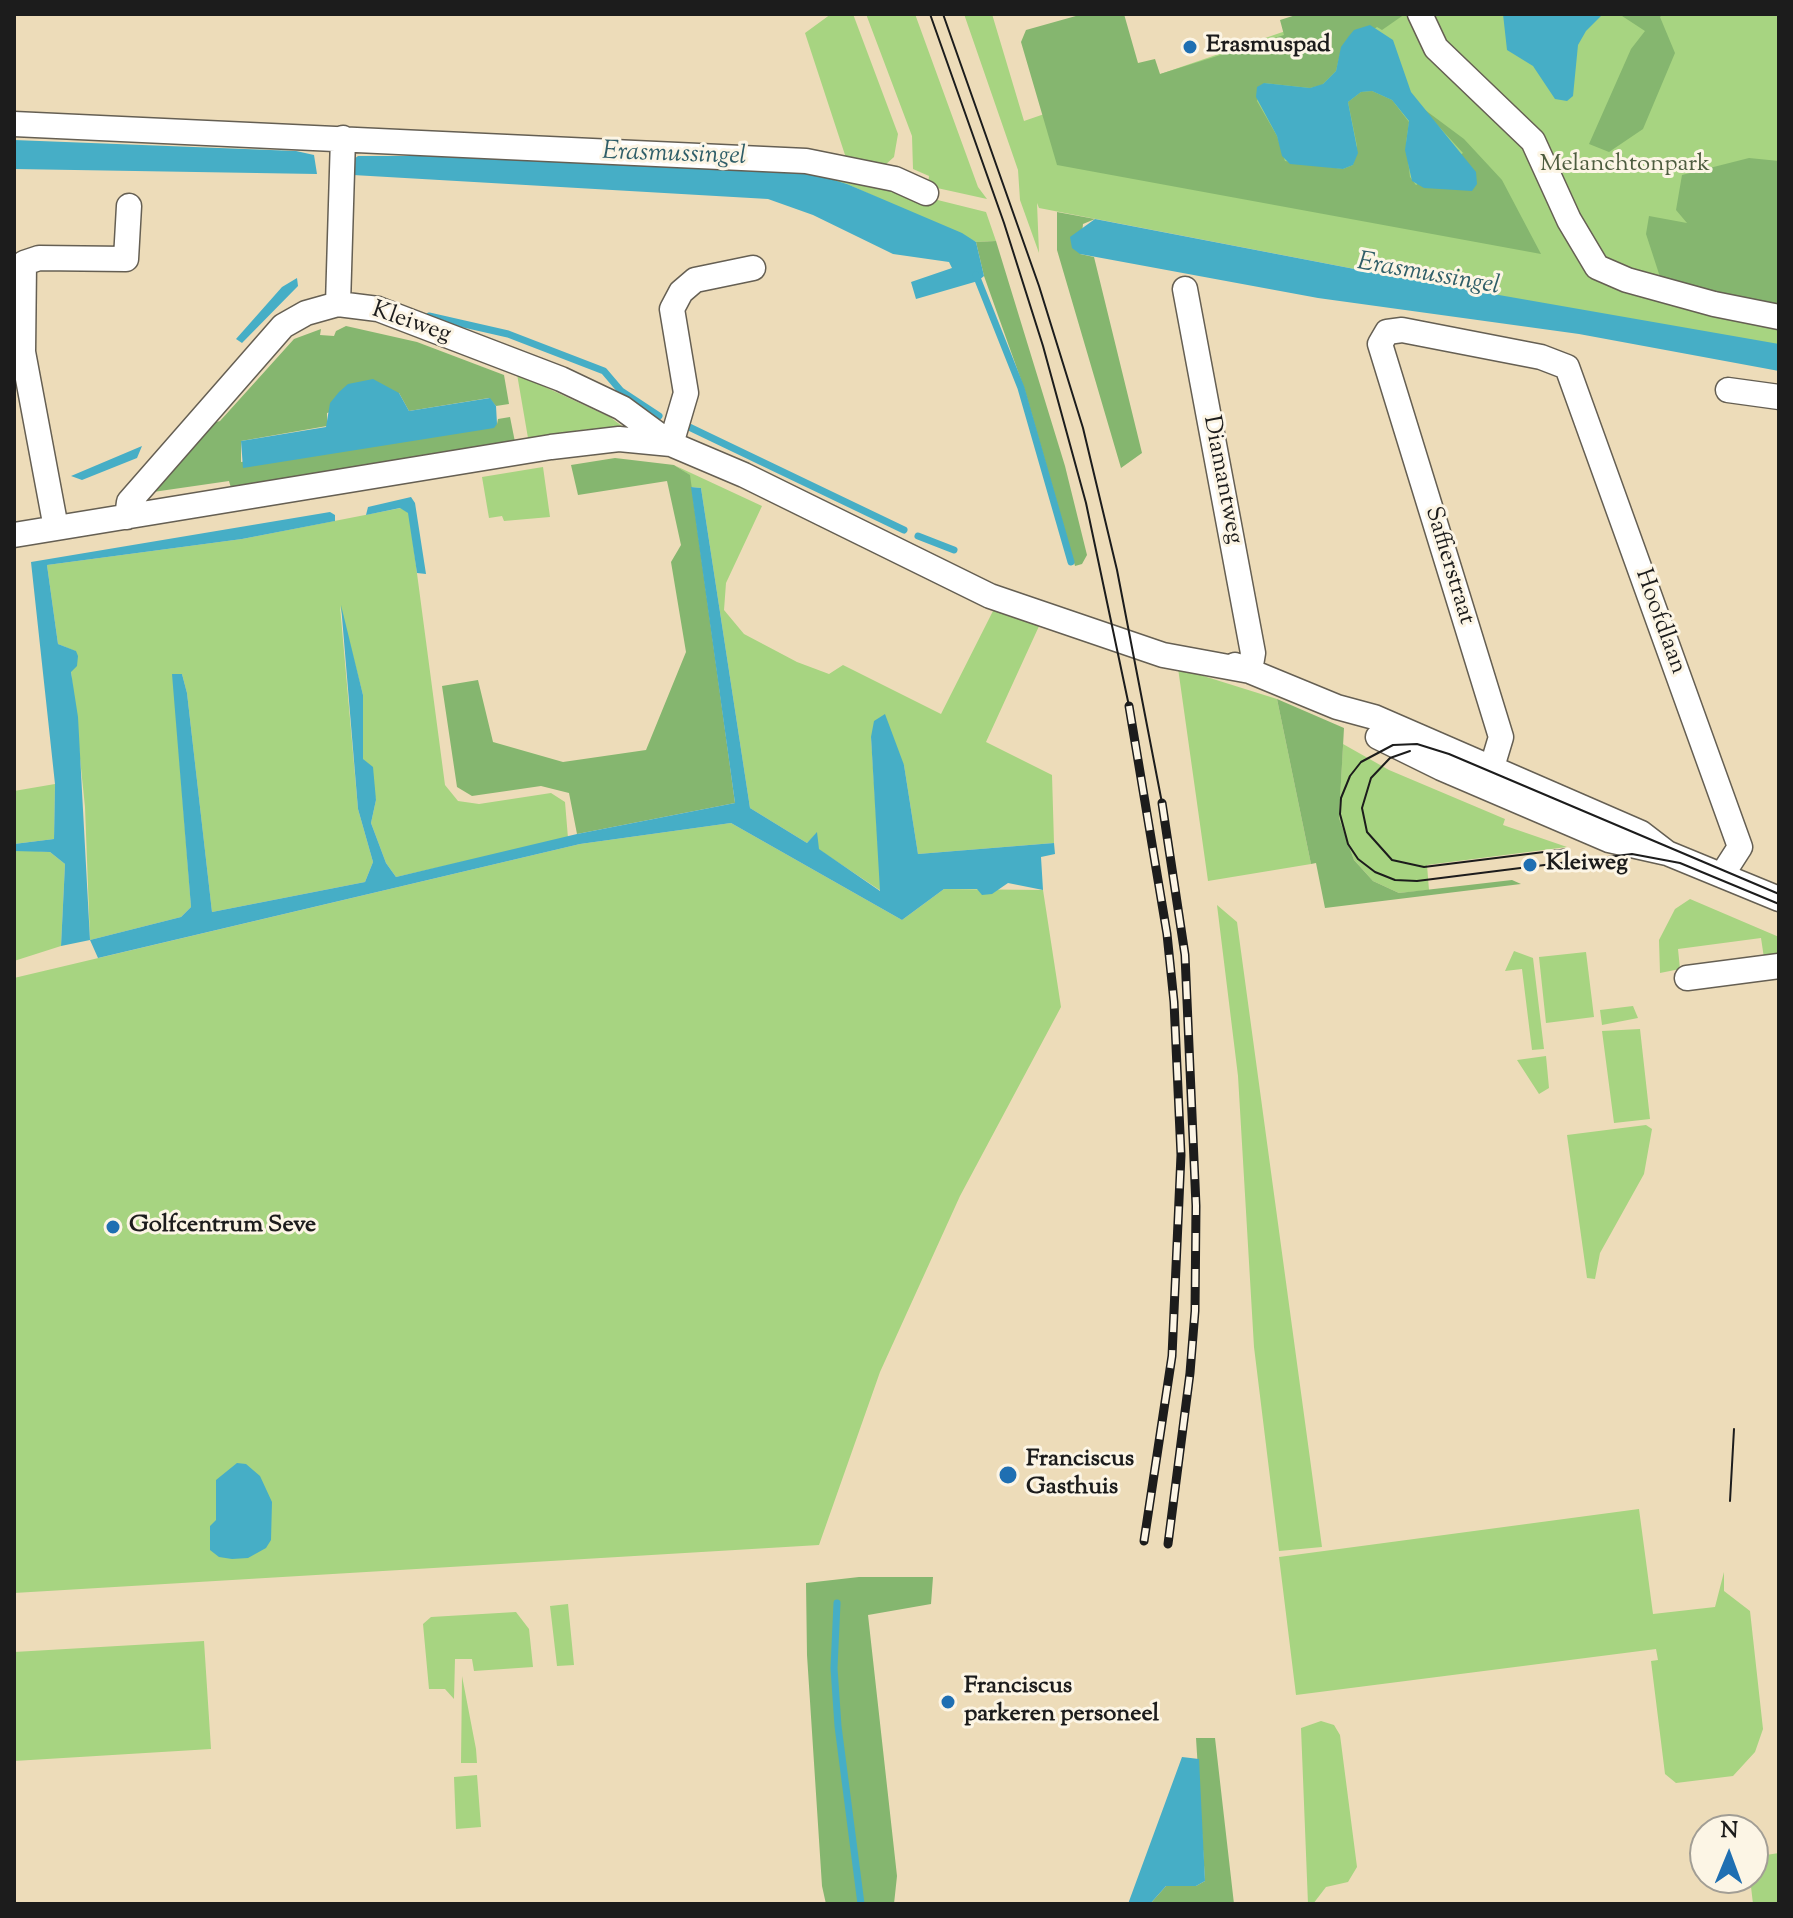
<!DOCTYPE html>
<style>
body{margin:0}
#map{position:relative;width:1793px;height:1918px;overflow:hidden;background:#eddcb9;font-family:"Sorts Mill Goudy",serif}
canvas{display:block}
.frame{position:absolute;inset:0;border:16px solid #1c1c1c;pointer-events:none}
.north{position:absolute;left:1689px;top:1814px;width:80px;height:80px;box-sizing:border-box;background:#fcf5e5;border:2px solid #a29e95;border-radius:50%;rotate:1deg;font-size:22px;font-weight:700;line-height:32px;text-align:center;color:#1c1c1c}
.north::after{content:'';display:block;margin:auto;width:28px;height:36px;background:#1f6fb2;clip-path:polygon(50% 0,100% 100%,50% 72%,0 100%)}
</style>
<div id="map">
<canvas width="1793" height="1918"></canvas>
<div class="frame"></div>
<div class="north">N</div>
</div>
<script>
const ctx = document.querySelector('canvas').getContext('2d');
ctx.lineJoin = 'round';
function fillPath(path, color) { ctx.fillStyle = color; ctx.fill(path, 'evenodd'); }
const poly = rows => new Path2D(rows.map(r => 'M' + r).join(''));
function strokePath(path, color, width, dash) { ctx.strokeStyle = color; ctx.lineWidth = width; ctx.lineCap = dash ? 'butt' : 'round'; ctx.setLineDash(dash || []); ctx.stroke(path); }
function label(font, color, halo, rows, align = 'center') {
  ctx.font = font + ' "Sorts Mill Goudy",serif'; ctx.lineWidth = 6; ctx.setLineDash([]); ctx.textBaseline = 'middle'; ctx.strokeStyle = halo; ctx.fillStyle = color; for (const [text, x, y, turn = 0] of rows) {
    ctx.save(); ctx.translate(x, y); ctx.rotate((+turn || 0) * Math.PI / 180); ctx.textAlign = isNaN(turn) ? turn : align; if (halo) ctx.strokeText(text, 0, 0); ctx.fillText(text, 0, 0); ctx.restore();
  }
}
fillPath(poly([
 [831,14,853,14,898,134,894,157,885,165,847,161,805,33],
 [866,14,915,14,978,187,987,199,928,186,929,176,913,169,912,136],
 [964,14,992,14,1024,121,1335,14,1779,14,1779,351,1039,208,1037,203,1039,253,1020,200,1018,170],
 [747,161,861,181,986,212,996,241,976,242,847,184],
 [517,374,610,417,626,429,589,429,528,438],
 [676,466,762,506,726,583,724,610,744,634,797,662,829,674,843,665,941,714,995,607,1040,624,986,742,1052,775,1054,843,918,854,904,765,871,737,881,891,818,849,816,834,807,843,750,808,701,488,691,487,689,475],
 [543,467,550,517,504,521,502,516,489,518,482,477],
 [401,508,409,513,445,785,458,801,479,804,551,793,565,802,568,838,396,877,386,863,371,823,376,800,363,759,363,695,340,606,358,809,373,862,365,882,212,912,187,693,182,674,173,674,191,907,181,917,90,940,85,807,71,671,75,651,58,644,47,565,242,539],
 [1178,668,1277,699,1311,864,1208,881],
 [1343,744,1389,770,1505,819,1503,825,1567,847,1427,865,1429,890,1399,893,1373,881,1354,860,1339,818],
 [55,784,54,839,14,844,14,791],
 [731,823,902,920,944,889,1043,890,1061,1007,960,1196,880,1372,819,1545,14,1593,14,978,580,844],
 [22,850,50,852,65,864,61,946,14,961,14,851],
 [1690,899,1779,937,1779,957,1764,958,1761,938,1678,949,1680,969,1660,973,1659,940,1675,909],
 [1217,905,1237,922,1322,1547,1279,1551,1254,1347,1238,1076],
 [1514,951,1533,958,1544,1049,1532,1050,1522,969,1505,971],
 [1586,952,1594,1017,1546,1023,1539,957],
 [1633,1006,1638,1018,1602,1025,1600,1010],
 [1640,1029,1650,1119,1614,1123,1602,1031],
 [1546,1056,1549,1088,1539,1094,1517,1060],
 [1646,1125,1652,1129,1644,1174,1600,1253,1595,1279,1587,1278,1567,1135],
 [1639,1509,1653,1614,1715,1607,1724,1572,1724,1591,1750,1611,1763,1729,1755,1752,1733,1776,1676,1783,1665,1774,1651,1661,1658,1660,1656,1649,1296,1695,1279,1557],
 [568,1604,574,1665,557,1666,550,1606],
 [516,1612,529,1629,533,1667,474,1671,472,1659,455,1659,454,1699,445,1689,429,1689,423,1624,431,1617],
 [204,1641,211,1749,14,1761,14,1652],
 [462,1676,476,1749,477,1763,461,1763],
 [1321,1721,1334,1725,1340,1735,1357,1867,1348,1882,1326,1887,1313,1904,1308,1904,1301,1728],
 [477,1775,481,1827,456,1829,454,1777],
 [1779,1853,1779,1904,1753,1904,1750,1878,1753,1878,1753,1857]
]), '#a7d481');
fillPath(poly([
 [1083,14,1124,14,1138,63,1155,59,1160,74,1284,35,1280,20,1299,14,1405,14,1382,30,1377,27,1340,54,1336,71,1322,85,1310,88,1264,83,1257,101,1277,136,1285,161,1343,169,1353,165,1357,146,1348,102,1361,92,1372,91,1392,100,1409,122,1406,143,1410,177,1416,185,1463,153,1421,107,1464,139,1502,180,1541,254,1057,165,1021,42,1026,30],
 [1619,14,1663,14,1660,17,1675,53,1643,129,1609,152,1589,144,1631,49,1645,31],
 [1749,158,1779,161,1779,308,1683,287,1660,277,1646,234,1649,216,1687,223,1676,210,1682,175],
 [1057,212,1095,219,1083,224,1080,254,1094,257,1142,453,1121,468,1057,250],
 [996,241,1065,466,1087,555,1082,564,1075,566,1025,391,984,276,976,242],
 [346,326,417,342,504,375,509,404,496,406,489,398,409,411,399,393,327,413,327,426,241,441,241,462,497,424,498,419,510,417,515,442,231,488,229,481,153,492,206,425,220,421,294,339,321,329,320,335,334,336,336,331],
 [615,458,674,465,690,475,735,803,577,834,569,793,541,786,472,796,457,787,442,686,478,680,493,742,563,762,646,750,686,652,671,562,681,545,667,481,578,495,571,465],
 [1277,699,1344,728,1339,818,1354,860,1373,881,1399,893,1512,880,1521,884,1325,908,1316,863,1311,864],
 [859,1577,933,1577,931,1604,868,1615,897,1876,894,1904,826,1904,822,1886,807,1655,806,1583],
 [1196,1738,1215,1738,1234,1904,1150,1904,1166,1886,1196,1886,1205,1881]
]), '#85b66f');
fillPath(poly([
 [1503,14,1603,14,1586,31,1578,45,1573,96,1567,101,1555,99,1533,66,1507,50],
 [1370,25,1393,40,1411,92,1476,172,1477,184,1472,191,1424,188,1412,181,1405,150,1409,121,1392,100,1372,91,1361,92,1348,102,1358,153,1353,165,1343,169,1290,164,1282,156,1277,136,1256,97,1257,87,1264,83,1310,88,1323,84,1336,71,1341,47,1349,36,1354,30],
 [14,140,296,151,314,155,317,174,14,169],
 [358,156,514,156,757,165,810,173,847,184,962,233,976,242,984,276,978,281,916,299,911,282,952,268,949,262,893,254,813,215,768,199,353,175,354,159],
 [1095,219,1396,277,1779,344,1779,371,1579,334,1318,298,1080,254,1072,248,1070,237],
 [297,278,298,286,242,343,236,339,282,287],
 [373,379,399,393,409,411,490,398,496,406,497,424,494,428,243,468,241,441,326,427,330,403,339,392,348,384],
 [142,446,137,458,82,480,71,476],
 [691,487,701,488,750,808,807,843,817,832,819,849,880,891,871,737,874,721,885,714,904,765,918,854,1054,843,1055,854,1041,857,1043,890,1008,883,992,894,982,895,977,889,944,889,902,920,731,823,580,844,98,958,90,940,61,946,65,864,50,852,14,851,14,844,54,839,55,784,31,562,330,512,335,515,335,521,242,539,47,565,58,644,76,651,78,656,77,666,71,672,78,717,90,940,181,917,191,907,172,674,182,674,187,693,212,912,365,882,373,862,358,809,341,605,363,695,363,759,373,767,376,800,371,823,386,863,396,877,577,834,735,803],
 [411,497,415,503,426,574,417,573,408,513,400,508,366,515,368,507],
 [237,1463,246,1464,260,1476,272,1502,271,1540,266,1548,248,1558,232,1559,219,1557,210,1550,210,1526,216,1520,216,1480],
 [1182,1757,1199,1759,1205,1881,1196,1886,1166,1886,1150,1904,1128,1904]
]), '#46aec6');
strokePath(poly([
 [976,275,1021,388,1071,562],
 [429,316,508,334,604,371,621,391,659,416],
 [687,426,904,530],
 [918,536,954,550],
 [837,1603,834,1668,838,1726,861,1904]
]), '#46aec6', 7);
const minor = poly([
 [1420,14,1436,48,1533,141,1569,220,1597,267,1627,280,1714,304,1779,317],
 [14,124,806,161,895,179,926,193],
 [1185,289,1253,653,1250,671],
 [338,304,343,138],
 [1728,390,1779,397],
 [127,517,129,502,283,326,306,313,338,304,378,309,561,379,622,408,671,444,686,393,672,309,681,292,695,280,753,268],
 [56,528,23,352,24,263,39,258,126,259,129,206],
 [14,535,551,447,619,439,671,444,744,475,990,596,1163,655,1250,671],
 [1235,665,1337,707,1374,717,1641,833,1667,853],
 [1378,737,1441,768,1609,840,1667,853,1779,899],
 [1486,787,1501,737,1380,344,1387,332,1402,330,1541,357,1567,367,1740,847,1722,875],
 [1687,978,1779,966]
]);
strokePath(minor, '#655f53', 27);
strokePath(minor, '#fff', 24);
strokePath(poly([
 [930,14,1004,223,1043,346,1086,503,1129,706],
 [943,14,1039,286,1083,428,1117,570,1162,803],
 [1410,751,1390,758,1371,778,1362,808,1367,832,1392,860,1424,867,1568,849],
 [1779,894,1449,754,1417,744,1393,745,1361,762,1350,776,1341,798,1340,814,1348,844,1358,859,1375,872,1395,880,1417,881,1632,854,1680,863,1779,904],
 [1730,1501,1734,1429]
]), '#1c1c1c', 2);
const rail = poly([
 [1129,706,1167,934,1174,1002,1181,1155,1172,1356,1144,1541],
 [1162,803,1185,955,1196,1206,1195,1311,1190,1373,1168,1544]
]);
strokePath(rail, '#1c1c1c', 9);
strokePath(rail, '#fcf5e5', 6, [18]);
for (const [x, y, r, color] of [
 [1190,47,8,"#1f6fb2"],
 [1530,865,8,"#1f6fb2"],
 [113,1227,8,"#1f6fb2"],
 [1008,1475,10,"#1f6fb2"],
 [948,1702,8,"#1f6fb2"]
]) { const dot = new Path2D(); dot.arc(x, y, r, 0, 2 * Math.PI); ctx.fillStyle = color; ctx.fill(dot); strokePath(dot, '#fcf5e5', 3); }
label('bold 24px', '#1c1c1c', '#fcf5e5', [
 ["Erasmuspad",1206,47],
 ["Kleiweg",1546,865],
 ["Golfcentrum Seve",129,1227],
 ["Franciscus",1026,1461],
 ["Gasthuis",1026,1489],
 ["Franciscus",964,1688],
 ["parkeren personeel",964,1716]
], 'left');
label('24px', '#4d5c3f', '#fcf5e5', [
 ["Melanchtonpark",1625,166]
]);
label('24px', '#1c1c1c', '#fcf5e5', [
 ["Kleiweg",411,324,19],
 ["Diamantweg",1221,480,79],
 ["Saffierstraat",1448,566,73],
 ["Hoofdlaan",1659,622,70]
]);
label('italic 26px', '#2f5e68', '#fcf5e5', [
 ["Erasmussingel",674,156,2],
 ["Erasmussingel",1428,276,10]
]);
</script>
